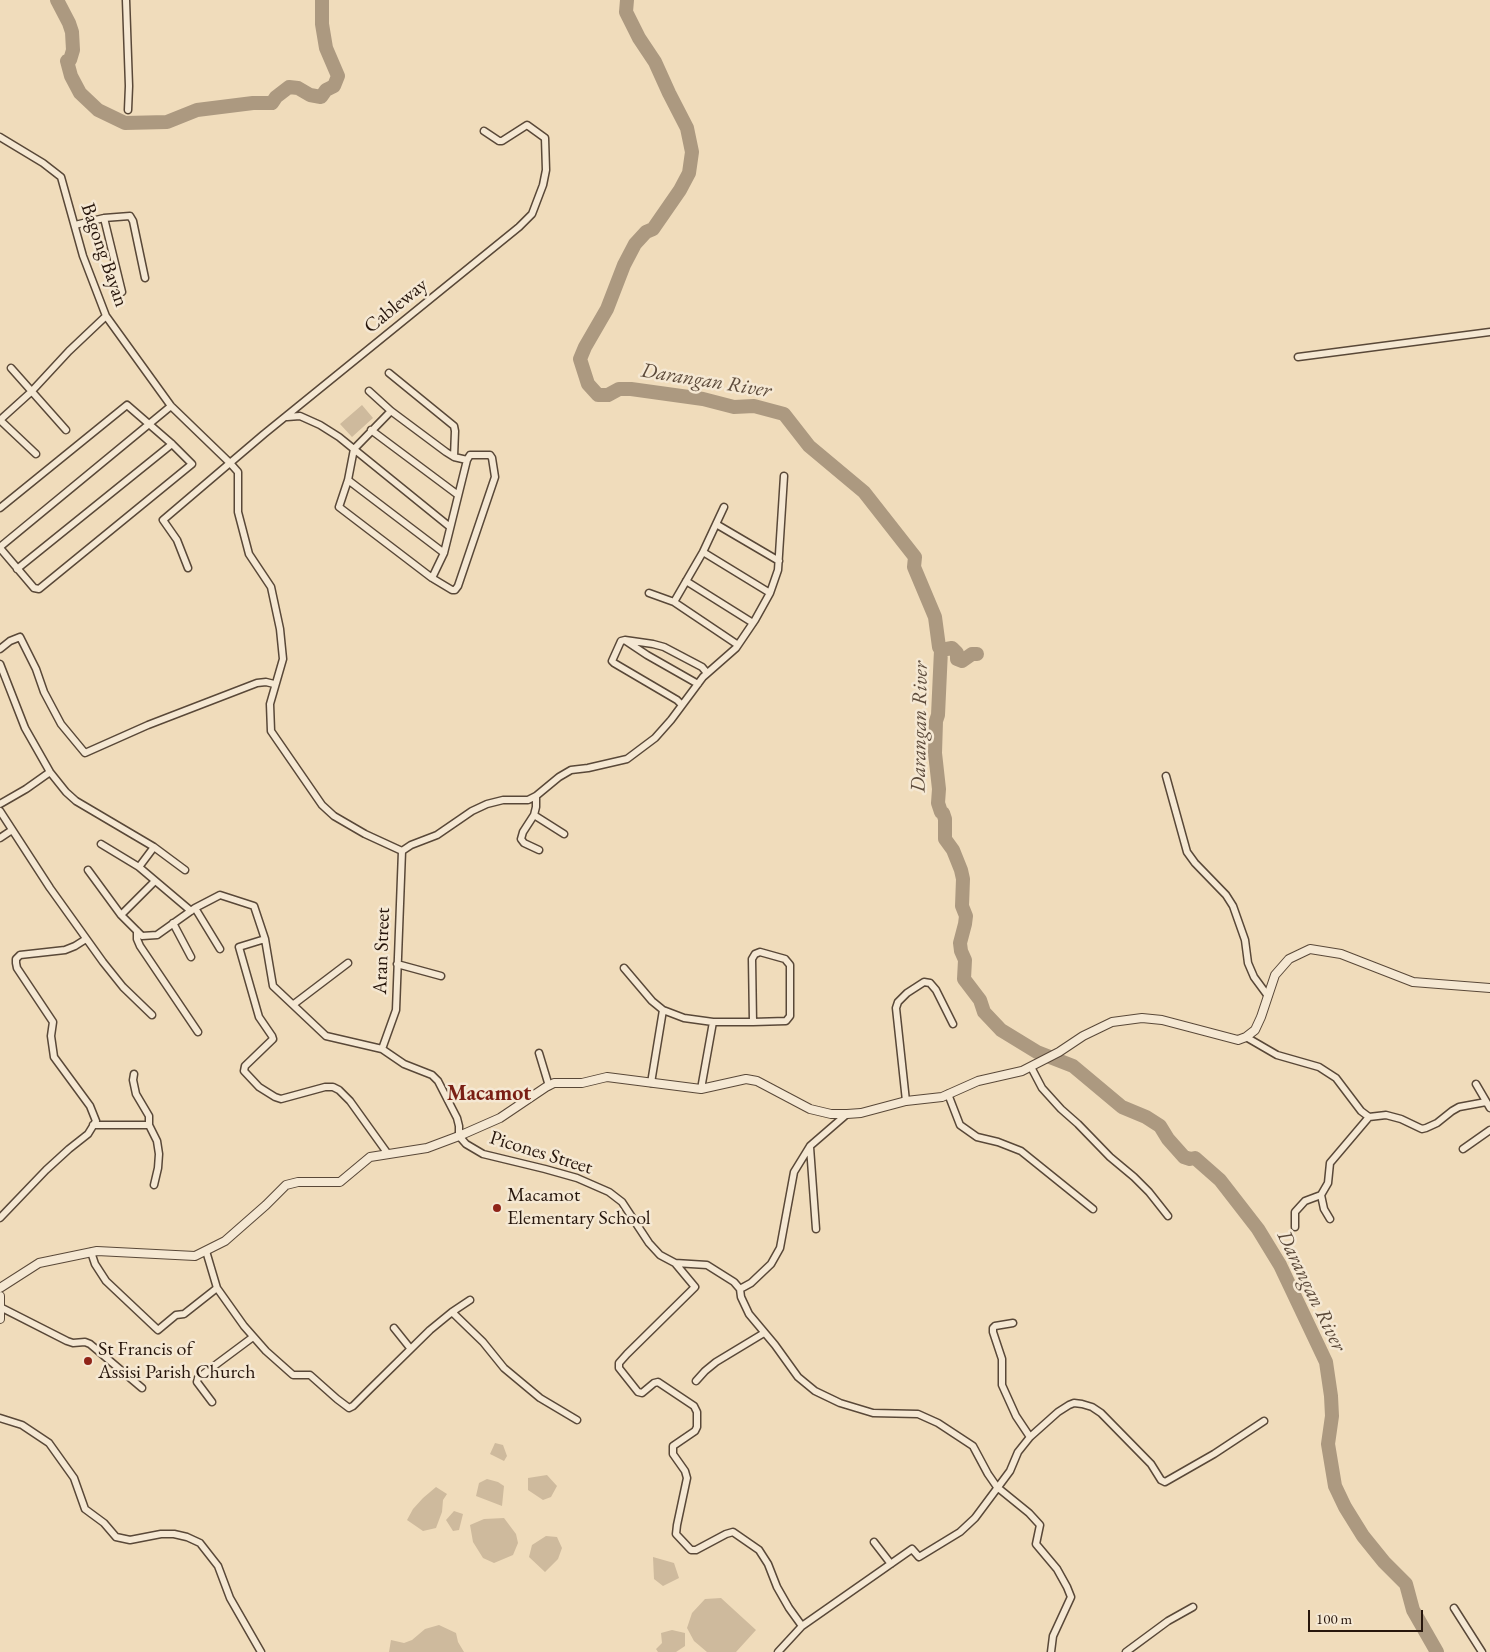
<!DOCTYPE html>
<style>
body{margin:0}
#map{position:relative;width:1490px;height:1652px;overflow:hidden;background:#f0dcbb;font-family:"EB Garamond",serif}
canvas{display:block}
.scale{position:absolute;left:1308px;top:1610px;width:115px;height:22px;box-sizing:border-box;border:2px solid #27160c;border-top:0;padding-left:6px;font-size:15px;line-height:18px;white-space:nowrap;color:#27160c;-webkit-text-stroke:4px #f5e8d3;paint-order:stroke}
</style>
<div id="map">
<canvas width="1490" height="1652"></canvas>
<div class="scale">100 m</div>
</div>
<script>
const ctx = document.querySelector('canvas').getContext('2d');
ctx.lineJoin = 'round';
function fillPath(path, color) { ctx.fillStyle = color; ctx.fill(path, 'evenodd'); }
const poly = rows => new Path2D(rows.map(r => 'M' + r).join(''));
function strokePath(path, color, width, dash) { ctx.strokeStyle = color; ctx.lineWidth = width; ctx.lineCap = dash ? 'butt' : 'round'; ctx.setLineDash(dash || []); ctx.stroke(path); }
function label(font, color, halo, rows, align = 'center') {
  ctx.font = font + ' "EB Garamond",serif'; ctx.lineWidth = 5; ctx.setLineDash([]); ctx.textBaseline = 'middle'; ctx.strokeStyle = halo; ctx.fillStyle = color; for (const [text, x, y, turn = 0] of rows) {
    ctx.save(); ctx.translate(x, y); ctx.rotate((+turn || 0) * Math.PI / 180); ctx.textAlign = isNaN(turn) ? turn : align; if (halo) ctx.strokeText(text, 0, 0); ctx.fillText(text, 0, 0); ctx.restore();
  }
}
fillPath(poly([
 [362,405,373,418,352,437,340,424],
 [495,1443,503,1445,507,1456,504,1461,490,1454],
 [547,1475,557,1486,551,1497,543,1500,528,1490,528,1478],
 [487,1479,498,1482,504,1486,502,1506,476,1496,479,1483],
 [436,1487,447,1494,443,1500,442,1512,436,1528,423,1531,407,1520,413,1509,423,1498],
 [454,1511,463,1514,459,1530,453,1531,446,1520],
 [504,1518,516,1534,518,1543,513,1555,494,1563,483,1558,473,1542,470,1525,484,1519],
 [546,1536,557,1537,562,1548,558,1559,545,1572,529,1557,532,1545],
 [653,1557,674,1563,679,1578,663,1586,654,1579],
 [721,1598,756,1630,736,1652,707,1652,694,1641,687,1628,692,1613,705,1599],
 [439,1625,456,1633,458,1642,464,1652,389,1652,391,1640,404,1643,412,1640,425,1629],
 [672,1630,685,1633,685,1646,676,1652,658,1652,656,1649,662,1643,661,1633]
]), '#ceba9d');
strokePath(poly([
 [57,0,69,23,72,32,73,50,70,60,67,61,71,76,80,93,98,110,125,123,167,122,197,110,253,103,272,103,276,97,289,87,298,88,310,95,321,97,326,90,334,86,338,76,326,48,322,24,322,0],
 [627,0,626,12,639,38,655,62,669,93,687,128,692,152,689,173,680,190,653,229,646,232,635,244,624,265,607,309,585,347,580,359,588,384,598,395,608,395,619,389,631,389,703,399,734,407,754,406,784,414,809,446,864,492,915,557,914,567,935,617,939,647,941,650,952,648,957,653,957,659,962,661,972,654,977,654],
 [941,650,938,715,936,721,935,753,939,789,938,803,941,812,943,813,945,819,945,839,953,850,961,870,963,879,962,906,966,916,965,924,960,943,961,951,965,960,964,979,980,1000,984,1012,1001,1030,1037,1052,1073,1066,1122,1107,1146,1117,1160,1126,1168,1139,1184,1157,1190,1159,1195,1158,1220,1180,1258,1229,1280,1265,1326,1362,1331,1396,1332,1416,1328,1444,1335,1486,1345,1507,1363,1536,1384,1562,1406,1584,1413,1610,1437,1652]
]), '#ac9980', 14);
const minor = poly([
 [126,0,129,86,128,110],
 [0,137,43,163,61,177,83,256,106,316,171,406,230,463,238,472,238,512,249,554,271,587,280,629,283,659,270,704,271,731,322,805,334,816,365,834,402,851],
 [104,218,122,292],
 [75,225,104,218,130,216,133,221,145,278],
 [1298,357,1490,332],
 [11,368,66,430],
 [389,373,454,426,455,431,454,457],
 [369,391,391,411,446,452,454,457,467,460,444,553,432,578],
 [391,411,354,449,348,480,339,507,432,578,452,590,455,590,458,586,495,477,492,458,490,455,470,455,467,460],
 [287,417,300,416,320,425,339,437,450,527],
 [371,430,458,495],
 [36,454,0,420,31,392,69,351,106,316],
 [348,480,444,553],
 [0,508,127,405,172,444,192,464,39,589,34,588,0,548],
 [716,524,779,561],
 [0,547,171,406],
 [703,552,770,593],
 [188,568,177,540,163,520,264,434,519,227,532,214,543,185,546,170,545,138,527,125,502,141,499,141,484,131],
 [17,569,172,444],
 [686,581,753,623],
 [649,593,674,602,738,645],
 [674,602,703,552,724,507],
 [626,641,647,655,698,684],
 [0,649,10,641,20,637,36,669,44,692,61,724,85,753,148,725,257,683,266,682,274,684],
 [0,664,25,728,50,772,66,792,76,801,154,847,185,870],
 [682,705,677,700,614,663,612,661,621,641,625,640,653,644,664,647,702,667,707,673],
 [1166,776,1187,852,1195,863,1226,895,1233,906,1245,940,1248,963,1254,977,1268,996],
 [536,796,536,807,534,815,523,832,521,839,524,843,539,850],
 [0,804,26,789,50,772],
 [0,811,50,888,103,962,123,987,152,1015],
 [534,815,564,834],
 [0,838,12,830],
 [101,844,139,867,191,911],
 [402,851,411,845,437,835,472,811,487,804,503,800,528,800,536,796,559,777,571,770,588,768,627,759,655,738,671,720,703,677,736,648,755,620,770,593,778,570,784,476],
 [139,867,154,847],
 [88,870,121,915,142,936,157,935,195,908,220,895,254,906,265,939,273,986,326,1036,382,1049,404,1064,432,1075,438,1081,457,1118,459,1126,459,1136,466,1144,483,1154,545,1169,577,1178,609,1192,622,1202,649,1243,660,1255,675,1263,707,1265,734,1282,740,1289,741,1297,749,1314,775,1345,798,1377,815,1391,840,1403,873,1413,918,1414,938,1423,973,1446,988,1474,997,1487,1029,1513,1040,1525,1036,1544,1057,1569,1067,1587,1071,1597,1053,1636,1051,1652],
 [195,908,220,949],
 [121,915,155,881],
 [173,923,191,957],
 [137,931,137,939,140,946,198,1032],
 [265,939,239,947,259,1017,272,1036,273,1039,245,1066,244,1071,259,1087,275,1097,281,1099,325,1087,333,1087,339,1090,350,1101,388,1154],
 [397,964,441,976],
 [624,968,652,1001,663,1010,684,1018,713,1022,753,1022,786,1021,790,1016,790,965,785,959,760,952,755,954,752,959,753,1022],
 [294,1004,348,963],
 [1246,1037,1277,1055,1319,1067,1336,1078,1361,1111,1369,1117],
 [382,1049,396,1010,402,851],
 [539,1053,549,1086],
 [1031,1067,1042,1088,1061,1109,1078,1124,1110,1157,1134,1177,1149,1192,1168,1216],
 [134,1074,133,1080,136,1094,149,1116,149,1125,157,1141,159,1154,158,1168,154,1185],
 [651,1083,663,1010],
 [1476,1084,1490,1108],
 [701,1089,713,1022],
 [948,1094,960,1125,977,1137,998,1142,1021,1151,1093,1209],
 [906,1101,896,1008,898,1002,907,993,924,982,930,983,936,990,953,1024],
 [93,1125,149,1125],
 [810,1147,816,1229],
 [1463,1149,1490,1130],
 [1321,1195,1324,1209,1330,1219],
 [0,1218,46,1170,69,1149,88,1134,96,1121,90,1106,54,1057,51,1036,53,1022,17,968,16,963,16,959,20,955,65,950,75,946,86,939],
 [1295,1227,1295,1212,1305,1201,1321,1195,1328,1183,1330,1163,1369,1117,1386,1115,1401,1119,1422,1129,1426,1128,1437,1123,1452,1111,1459,1107,1486,1102],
 [206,1251,217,1288],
 [91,1252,95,1264,106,1281,158,1330,176,1315,184,1314,217,1288,244,1326,266,1351,293,1375,310,1375,337,1399,349,1408,353,1406,369,1390,430,1330,452,1312,470,1300],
 [675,1263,695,1287,627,1354,619,1363,619,1368,638,1392,642,1393,654,1383,658,1382,694,1406,697,1412,697,1427,695,1431,673,1446,673,1454,685,1471,687,1478,677,1525,676,1534,691,1550,696,1550,726,1534,733,1532,759,1550,768,1564,777,1587,789,1608,802,1626],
 [740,1289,751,1283,771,1264,780,1248,794,1172,810,1146,847,1114],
 [0,1307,67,1341,73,1343,85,1342,90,1344,142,1388],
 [452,1312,483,1342,504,1368,540,1398,577,1420],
 [1013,1323,995,1326,993,1328,993,1332,1002,1359,1002,1385,1016,1416,1030,1437],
 [394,1328,410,1348],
 [696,1381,705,1371,716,1362,764,1333],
 [212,1402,197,1382,198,1378,253,1337],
 [0,1418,22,1425,49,1443,74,1478,85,1509,104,1523,116,1537,130,1540,161,1534,174,1534,187,1537,200,1543,218,1566,230,1598,261,1652],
 [874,1542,891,1564],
 [1454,1608,1482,1652],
 [778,1652,802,1626,912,1549,919,1557,960,1532,975,1518,1010,1471,1018,1452,1030,1437,1058,1412,1069,1405,1074,1403,1082,1404,1092,1407,1101,1413,1151,1464,1161,1480,1165,1482,1214,1454,1264,1421],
 [1126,1652,1168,1621,1193,1607]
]);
const tertiary = poly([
 [0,1288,39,1263,97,1251,195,1256,225,1241,266,1205,286,1185,298,1182,340,1182,370,1157,427,1148,459,1136,500,1118,546,1087,554,1083,582,1083,607,1077,701,1089,746,1079,757,1081,810,1109,831,1114,847,1114,861,1113,906,1101,942,1097,978,1081,1022,1071,1059,1052,1083,1036,1112,1022,1142,1018,1162,1020,1238,1040,1246,1037,1255,1030,1261,1017,1275,975,1289,959,1310,949,1341,954,1413,982,1490,988],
 [0,1296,0,1319]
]);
strokePath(minor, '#594838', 9);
strokePath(tertiary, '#594838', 10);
strokePath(minor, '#f5e8d3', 6);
strokePath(tertiary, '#f5e8d3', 8);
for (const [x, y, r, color] of [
 [497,1208,5,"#8f2418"],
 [88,1361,5,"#8f2418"]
]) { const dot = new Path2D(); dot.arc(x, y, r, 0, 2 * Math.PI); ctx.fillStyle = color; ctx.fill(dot); strokePath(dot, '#f5e8d3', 2); }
label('20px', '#27160c', '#f5e8d3', [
 ["Bagong Bayan",104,255,71],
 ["Cableway",396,306,-39],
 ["Aran Street",382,951,-88],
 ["Picones Street",541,1153,17]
]);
label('20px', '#27160c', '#f5e8d3', [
 ["Macamot",507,1196],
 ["Elementary School",507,1219],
 ["St Francis of",98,1350],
 ["Assisi Parish Church",98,1373]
], 'left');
label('italic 21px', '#5c4a3a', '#f5e8d3', [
 ["Darangan River",706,381,9],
 ["Darangan River",920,727,-89],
 ["Darangan River",1311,1291,64]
]);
label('bold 22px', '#7a1f14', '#f5e8d3', [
 ["Macamot",489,1094]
]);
</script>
